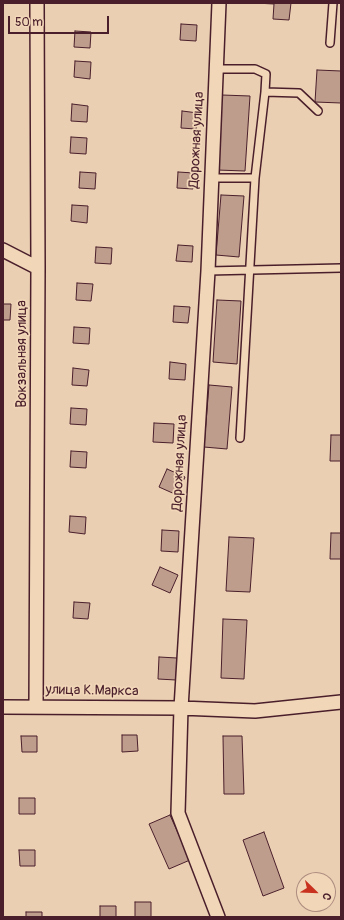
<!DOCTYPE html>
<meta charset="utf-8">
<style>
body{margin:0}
#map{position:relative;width:344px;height:920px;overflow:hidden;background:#eacfb2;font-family:Pangolin,sans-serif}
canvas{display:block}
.frame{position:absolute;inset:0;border:4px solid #4a1f2b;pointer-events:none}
.north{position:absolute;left:296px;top:872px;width:40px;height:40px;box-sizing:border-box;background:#f1d6b8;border:1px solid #ae8d80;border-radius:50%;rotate:113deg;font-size:11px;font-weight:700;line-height:16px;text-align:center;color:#4a1f2b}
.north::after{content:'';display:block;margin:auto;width:14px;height:18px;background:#c8321e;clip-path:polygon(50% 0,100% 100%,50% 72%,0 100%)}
.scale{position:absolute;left:8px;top:16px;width:101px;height:18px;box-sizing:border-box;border:2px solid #4a1f2b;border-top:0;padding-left:5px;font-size:12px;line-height:14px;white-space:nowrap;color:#4a1f2b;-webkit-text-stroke:3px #f1d6b8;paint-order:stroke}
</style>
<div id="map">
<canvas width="344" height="920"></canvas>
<div class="frame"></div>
<div class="north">С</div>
<div class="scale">50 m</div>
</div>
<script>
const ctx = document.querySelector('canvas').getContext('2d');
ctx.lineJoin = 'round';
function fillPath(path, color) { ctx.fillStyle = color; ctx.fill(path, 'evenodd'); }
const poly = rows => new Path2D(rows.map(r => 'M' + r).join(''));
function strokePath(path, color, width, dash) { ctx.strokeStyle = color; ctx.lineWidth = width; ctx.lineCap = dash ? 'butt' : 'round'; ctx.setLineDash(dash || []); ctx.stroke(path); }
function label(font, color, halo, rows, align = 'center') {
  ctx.font = font + ' Pangolin,sans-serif'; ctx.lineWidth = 3.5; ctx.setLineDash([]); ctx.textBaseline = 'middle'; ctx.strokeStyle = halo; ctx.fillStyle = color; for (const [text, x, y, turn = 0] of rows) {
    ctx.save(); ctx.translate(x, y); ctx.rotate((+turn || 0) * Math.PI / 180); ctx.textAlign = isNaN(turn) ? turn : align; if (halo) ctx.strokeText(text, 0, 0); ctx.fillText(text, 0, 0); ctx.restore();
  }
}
const building = poly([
 [255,3,291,3,289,20,273,19,274,4,255,3],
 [181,24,197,25,196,41,180,40,181,24],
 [75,31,91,32,90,48,74,47,75,31],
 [75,61,91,62,90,79,74,77,75,61],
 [317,70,341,71,341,103,315,102,317,70],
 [222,95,250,96,245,171,217,170,222,95],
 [72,104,88,106,87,122,71,121,72,104],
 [182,111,198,113,196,129,181,128,182,111],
 [71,137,87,138,86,154,70,153,71,137],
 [80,172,96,173,95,189,79,188,80,172],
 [178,172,194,173,193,189,177,188,178,172],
 [221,195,244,196,239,257,216,255,221,195],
 [72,205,88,206,87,223,71,221,72,205],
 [178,245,193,246,192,262,176,261,178,245],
 [96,247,112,248,111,264,95,263,96,247],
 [77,283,93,284,91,301,76,300,77,283],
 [217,300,241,301,237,364,213,362,217,300],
 [3,304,11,304,10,320,3,320,3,304],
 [174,306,190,307,188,323,173,322,174,306],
 [74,327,90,328,89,344,73,343,74,327],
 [170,362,186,364,185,380,169,379,170,362],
 [73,368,89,370,87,386,72,385,73,368],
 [209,385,232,387,227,449,204,447,209,385],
 [71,408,87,409,86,425,70,424,71,408],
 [154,423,174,424,173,443,153,442,154,423],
 [331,435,341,435,341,461,330,461,331,435],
 [71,451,87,452,86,468,70,467,71,451],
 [167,469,185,477,177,495,159,487,167,469],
 [70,516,86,517,85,534,69,532,70,516],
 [162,530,179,531,178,552,161,551,162,530],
 [331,533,341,533,341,559,330,559,331,533],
 [229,537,254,538,250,592,226,591,229,537],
 [160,567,178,575,170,593,152,585,160,567],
 [74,602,90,603,88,619,73,618,74,602],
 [223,619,247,620,244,679,221,678,223,619],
 [159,657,177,658,176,680,158,679,159,657],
 [122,735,137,735,138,751,122,752,122,735],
 [21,736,37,736,37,752,22,752,21,736],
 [223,736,242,736,244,794,224,794,223,736],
 [19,798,35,798,35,814,19,814,19,798],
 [170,815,190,860,169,869,149,824,170,815],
 [264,832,284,888,263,896,243,840,264,832],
 [19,850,35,850,35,866,20,866,19,850],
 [135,902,151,902,151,917,135,917,135,902],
 [100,906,116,906,116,917,100,917,100,906],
 [26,912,42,912,42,917,26,917,26,912]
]);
fillPath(building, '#be9d8d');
strokePath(building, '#4a1f2b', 1);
const service = poly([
 [330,43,333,3],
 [217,69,255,69,266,74,265,92,299,93,318,111],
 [212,178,255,178,240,438],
 [255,178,265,92],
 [208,271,341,268]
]);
const minor = poly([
 [3,250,38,268],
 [36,706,38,268,37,3],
 [3,707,181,708,255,711,341,702],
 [218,917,178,813,181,708,208,271,219,3]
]);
strokePath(service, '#4a1f2b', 10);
strokePath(minor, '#4a1f2b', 16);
strokePath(service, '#f1d6b8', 7);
strokePath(minor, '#f1d6b8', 13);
label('14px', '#4a1f2b', '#f1d6b8', [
 ["Дорожная улица",197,140,-87],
 ["Вокзальная улица",22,354,-90],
 ["Дорожная улица",180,463,-87],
 ["улица К.Маркса",92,691,1]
]);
</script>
